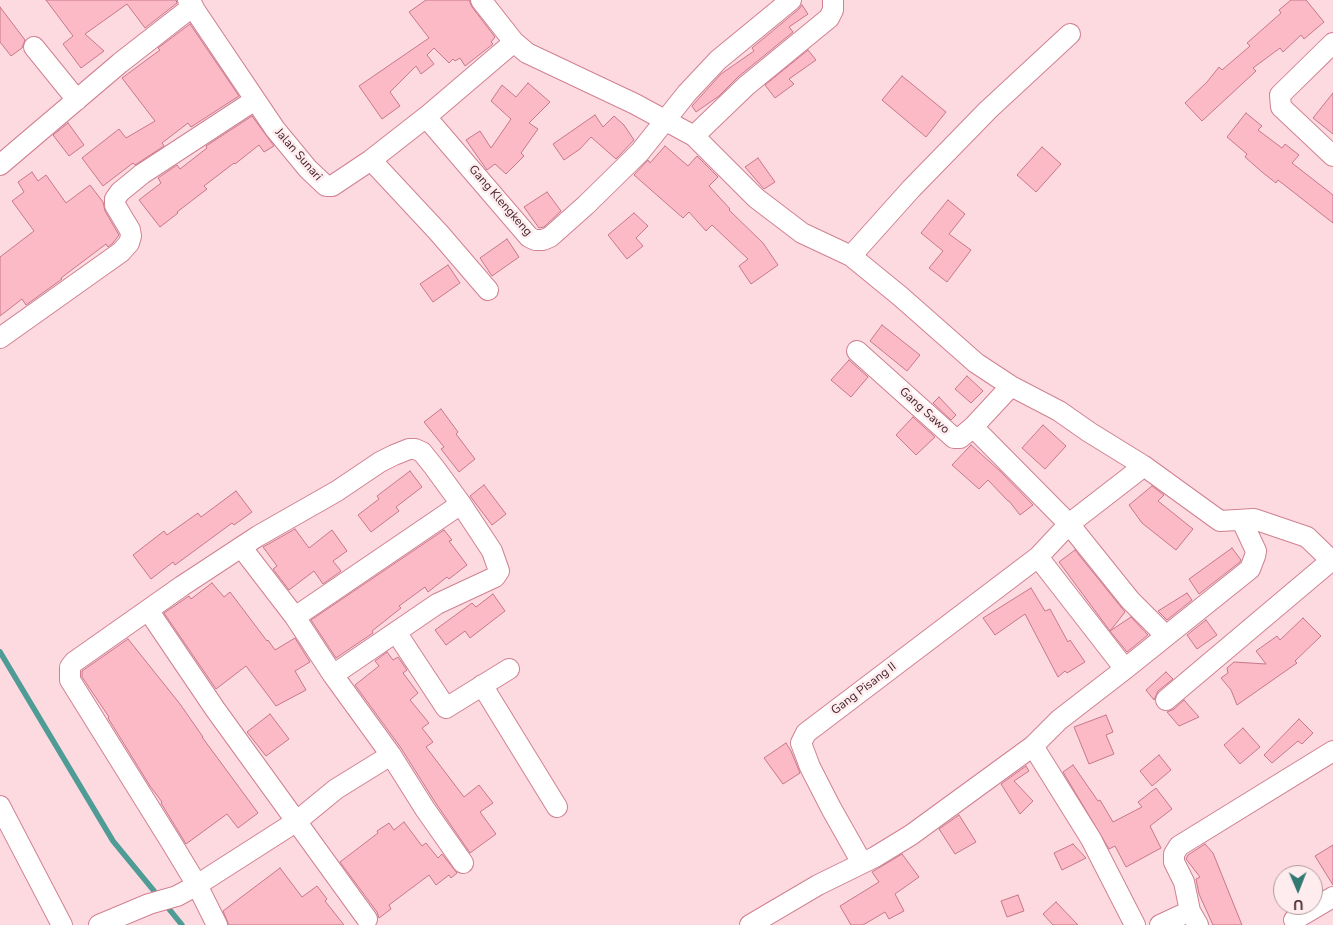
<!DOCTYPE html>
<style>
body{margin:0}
#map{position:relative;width:1333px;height:925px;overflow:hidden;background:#fddae0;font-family:"Nunito Sans",sans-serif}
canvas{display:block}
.north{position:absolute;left:1273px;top:865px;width:50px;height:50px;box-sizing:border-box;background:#feecef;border:1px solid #b29b9f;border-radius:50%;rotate:179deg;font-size:14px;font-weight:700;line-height:20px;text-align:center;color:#412128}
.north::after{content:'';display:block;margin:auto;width:18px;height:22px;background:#327972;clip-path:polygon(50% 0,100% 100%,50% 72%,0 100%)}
</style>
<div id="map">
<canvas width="1333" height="925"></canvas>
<div class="north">U</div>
</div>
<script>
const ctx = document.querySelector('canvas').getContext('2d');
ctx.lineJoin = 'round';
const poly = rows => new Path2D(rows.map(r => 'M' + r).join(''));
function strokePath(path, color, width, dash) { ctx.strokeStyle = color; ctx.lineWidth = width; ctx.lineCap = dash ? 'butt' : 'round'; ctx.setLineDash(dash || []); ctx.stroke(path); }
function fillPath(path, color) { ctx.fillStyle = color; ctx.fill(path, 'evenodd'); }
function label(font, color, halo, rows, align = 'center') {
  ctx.font = font + ' "Nunito Sans",sans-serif'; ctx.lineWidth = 5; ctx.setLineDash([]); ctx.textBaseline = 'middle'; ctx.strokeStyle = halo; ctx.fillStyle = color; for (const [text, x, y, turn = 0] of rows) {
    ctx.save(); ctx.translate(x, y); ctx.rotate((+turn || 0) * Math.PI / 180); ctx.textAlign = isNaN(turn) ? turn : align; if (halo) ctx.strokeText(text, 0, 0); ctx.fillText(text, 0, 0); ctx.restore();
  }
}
strokePath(poly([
 [0,652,113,841,159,897],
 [165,904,182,925]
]), '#4e9c95', 5.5);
const building = poly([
 [46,0,176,0,177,3,145,28,127,4,85,34,104,51,81,68,63,44,73,36,46,0],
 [426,0,469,0,472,7,495,37,491,42,493,44,465,66,460,58,455,61,453,59,449,63,434,48,427,55,434,64,421,74,416,66,390,92,400,106,382,119,359,86,429,38,409,12,426,0],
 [1291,0,1306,0,1324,22,1304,39,1301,35,1283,52,1280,48,1253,68,1256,71,1202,121,1185,103,1207,82,1219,67,1222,70,1250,46,1247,43,1281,13,1279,10,1291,0],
 [802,5,808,14,789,27,793,32,738,77,719,96,696,112,692,106,721,74,754,51,752,48,799,9,802,5],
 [0,7,25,40,22,48,11,56,0,42,0,7],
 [190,24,239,96,191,127,188,123,162,143,164,146,135,165,133,163,103,186,82,158,119,129,126,138,155,121,122,78,160,50,158,48,190,24],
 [808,50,816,60,789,79,794,84,775,98,765,85,808,50],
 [902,76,946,112,926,137,882,100,902,76],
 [528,83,550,102,529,123,538,129,521,153,524,156,506,174,495,164,487,170,466,140,480,131,491,148,511,119,491,101,502,85,516,97,528,83],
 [1333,93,1333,134,1313,118,1333,93],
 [1246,113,1262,126,1258,130,1282,148,1285,144,1299,155,1292,163,1333,195,1333,223,1278,180,1276,183,1262,172,1245,157,1247,154,1227,137,1246,113],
 [595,115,603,127,614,116,624,125,634,140,616,159,591,137,580,149,564,160,553,144,595,115],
 [252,116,274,146,264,152,259,145,235,164,234,163,204,186,207,189,177,212,178,213,160,227,139,200,161,183,158,178,177,165,180,169,207,148,206,146,252,116],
 [68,123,84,145,69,156,53,135,68,123],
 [665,146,688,166,697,156,718,177,709,186,730,209,729,210,763,243,778,265,751,284,739,266,748,259,712,225,706,231,689,212,683,218,634,175,648,160,650,163,665,146],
 [1042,147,1061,164,1036,192,1017,175,1042,147],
 [758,158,775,182,764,189,745,167,758,158],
 [32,172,38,181,46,175,66,203,90,185,103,202,105,211,119,235,113,243,108,247,106,244,61,278,62,279,26,305,22,299,0,316,0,257,34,231,12,201,24,192,18,182,32,172],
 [547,192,561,211,544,227,539,228,524,207,547,192],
 [948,200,965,214,949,234,971,250,947,282,929,268,943,251,921,233,948,200],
 [634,213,648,226,636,238,643,246,627,259,608,235,634,213],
 [507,239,519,257,492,276,480,258,507,239],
 [448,265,460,283,433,302,420,284,448,265],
 [882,325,920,355,907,371,870,341,882,325],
 [849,360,868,377,851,397,831,380,849,360],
 [967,376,983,391,971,403,955,389,967,376],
 [939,397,956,415,951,420,933,403,939,397],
 [441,409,458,432,456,434,475,459,459,472,441,449,444,447,424,422,441,409],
 [913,417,935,437,916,455,896,435,913,417],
 [1043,425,1066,446,1045,469,1022,448,1043,425],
 [971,445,1000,471,1033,505,1020,515,1009,501,1008,501,988,480,979,489,952,465,971,445],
 [410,471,422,487,396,507,399,511,371,532,358,515,379,499,377,496,410,471],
 [484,485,506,514,492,525,470,496,484,485],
 [1152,486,1164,495,1158,501,1193,529,1176,550,1142,523,1129,505,1152,486],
 [236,491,252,512,234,525,232,523,175,565,173,562,151,579,133,555,164,531,167,535,198,513,201,517,236,491],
 [295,529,309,548,332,530,347,551,333,561,341,571,323,584,314,571,289,590,273,569,277,566,263,547,295,529],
 [444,530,452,540,449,541,467,565,449,579,447,577,428,592,425,587,399,606,401,608,372,631,373,633,336,658,311,620,444,530],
 [1232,548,1241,560,1240,562,1199,594,1189,579,1232,548],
 [1075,550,1125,612,1110,631,1059,562,1075,550],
 [212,583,224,597,230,592,267,641,268,640,275,650,295,638,310,662,295,671,306,690,276,706,246,666,216,689,164,613,189,596,191,599,212,583],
 [1031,588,1045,611,1050,609,1068,642,1070,640,1085,662,1067,673,1065,671,1058,677,1025,614,995,635,983,618,1031,588],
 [1187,593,1192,600,1167,620,1158,611,1187,593],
 [493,594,505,611,470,638,465,631,446,645,435,630,472,603,476,607,493,594],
 [1131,617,1148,635,1127,652,1110,631,1131,617],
 [1303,618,1321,636,1295,661,1297,663,1237,705,1231,690,1221,678,1228,673,1227,668,1234,662,1266,664,1256,651,1277,636,1280,640,1303,618],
 [1206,620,1217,635,1197,649,1187,635,1206,620],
 [128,639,180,704,203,737,202,737,258,813,238,828,227,814,186,844,161,803,162,802,150,786,108,718,109,717,82,677,82,671,128,639],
 [387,652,393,660,398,657,407,670,403,673,418,693,410,700,429,723,422,728,433,742,426,747,464,797,479,785,493,803,480,812,496,834,470,853,435,802,401,748,355,685,379,666,375,661,387,652],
 [1166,672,1173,679,1158,691,1154,700,1146,690,1166,672],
 [1184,700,1199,717,1179,726,1167,712,1174,709,1184,700],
 [270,714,289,739,266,756,247,732,270,714],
 [1106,715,1113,732,1106,735,1114,754,1089,764,1074,727,1106,715],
 [1299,719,1313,733,1302,744,1298,741,1272,763,1264,755,1299,719],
 [1243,728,1260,747,1240,764,1224,745,1243,728],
 [786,743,791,751,800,773,783,784,764,758,786,743],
 [1159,755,1171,770,1152,786,1140,771,1159,755],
 [1073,765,1098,801,1100,800,1113,822,1142,807,1138,802,1156,788,1172,809,1150,826,1161,848,1126,867,1115,846,1109,849,1063,772,1073,765],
 [1026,766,1029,771,1014,781,1033,801,1020,814,1001,784,1026,766],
 [959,815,976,842,955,854,939,829,959,815],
 [404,822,422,846,426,843,438,858,442,854,457,873,451,878,449,875,436,885,429,875,389,905,391,909,379,918,377,912,340,862,378,833,377,831,389,823,394,830,404,822],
 [1073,844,1086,858,1062,870,1054,853,1073,844],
 [1205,844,1213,853,1242,925,1213,925,1199,894,1196,879,1200,877,1186,859,1188,855,1205,844],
 [1333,845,1333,885,1315,856,1333,845],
 [902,854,919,877,895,894,904,911,889,919,885,912,863,925,851,925,840,906,879,882,872,872,902,854],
 [280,868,302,897,317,886,327,899,325,901,344,925,229,925,223,911,280,868],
 [1018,895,1024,911,1007,917,1001,901,1018,895],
 [1056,902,1078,925,1053,925,1043,914,1056,902]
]);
fillPath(building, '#fcb9c6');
strokePath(building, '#c67889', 1);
const minor = poly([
 [188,0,275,129,308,169,326,186,332,186,371,160,426,117,514,42],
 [481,0,514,42,527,53,635,104,694,136,756,198,802,233,851,256,900,296,976,363,1011,386,1059,411,1089,432,1144,466,1220,521,1254,519,1307,537,1333,562],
 [1333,43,1280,95,1281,107,1333,156],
 [34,47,77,100],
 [426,117,529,237,535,240,543,240,550,237,586,205,640,152,687,93,718,60,791,0],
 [694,136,746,86,829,18,833,10,833,0],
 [371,160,439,233,488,290],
 [0,165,120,63,193,6],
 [851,256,911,189,988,110,1070,34],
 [0,338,121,252,129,243,131,236,130,230,115,205,115,199,120,192,142,174,255,100],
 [857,351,954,438,960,438,973,427,1011,386],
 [973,427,1069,524,1130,600,1166,636],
 [242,548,295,617,333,675,391,755,425,809,463,863],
 [1038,557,1125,669],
 [148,610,215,709,367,919],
 [295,617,461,504],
 [396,632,446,708,509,669],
 [482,685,557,807],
 [1166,700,1332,560],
 [1033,746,1091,839,1135,925],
 [0,806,62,925],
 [862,863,831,808,810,767,801,743,806,733,1038,557,1069,524,1144,466],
 [1294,920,1333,897],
 [99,925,149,904,177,896,197,885,297,821,336,789,391,755],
 [217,925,197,885,171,842,70,680,70,667,74,662,182,586,258,536,337,491,380,462,394,455,409,449,415,449,422,452,434,467,461,504,492,551,499,571,495,577,437,604,333,675],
 [750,925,818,885,875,857,911,835,1033,746,1059,720,1125,669,1250,569,1255,556,1256,551,1242,521],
 [1160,925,1190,911],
 [1198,925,1190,911,1184,882,1174,862,1174,854,1179,846,1333,751]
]);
strokePath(minor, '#d08192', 22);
strokePath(minor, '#fff', 20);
label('12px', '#412128', '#feecef', [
 ["Jalan Sunari",298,155,49],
 ["Gang Klengkeng",500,201,49],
 ["Gang Sawo",924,411,42],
 ["Gang Pisang II",864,689,-37]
]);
</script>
